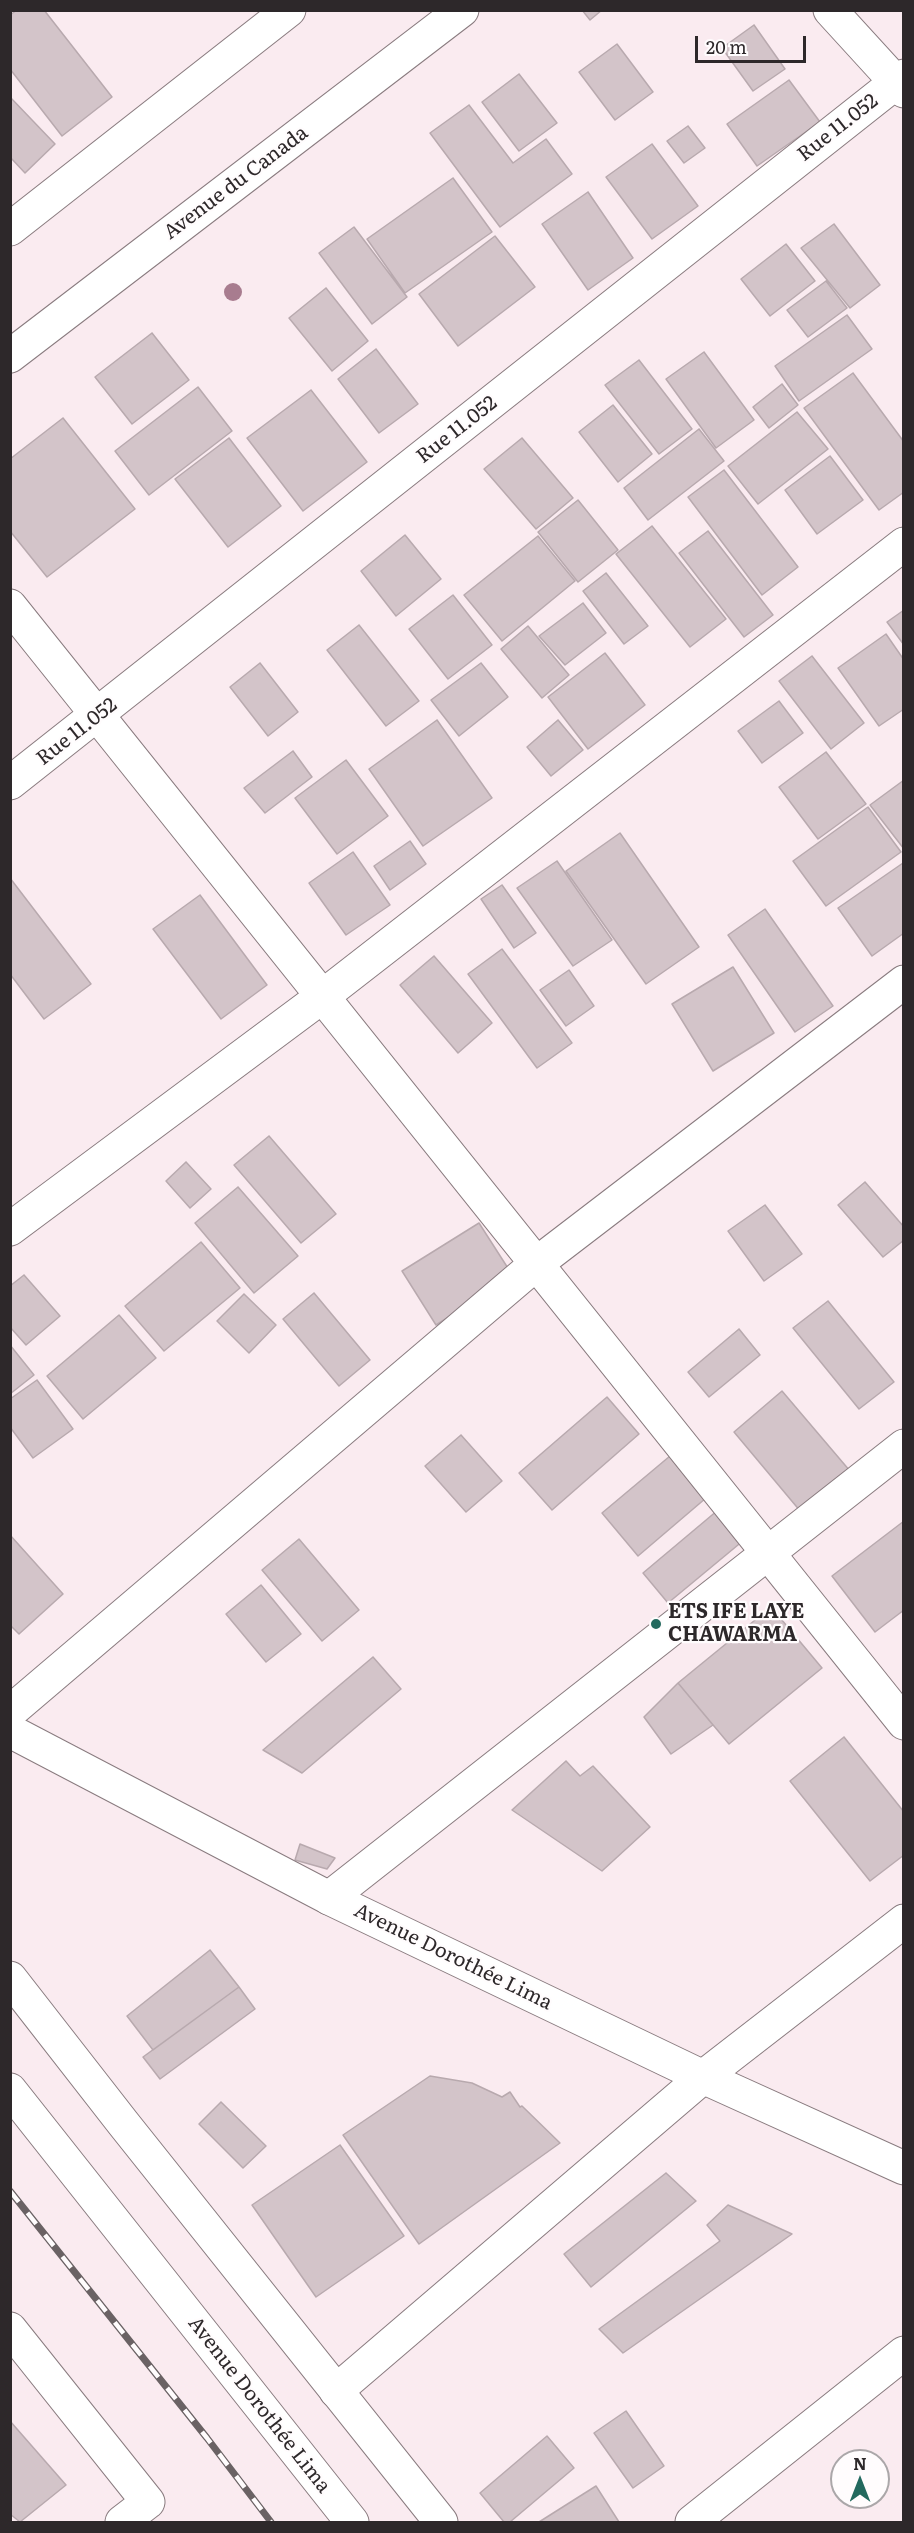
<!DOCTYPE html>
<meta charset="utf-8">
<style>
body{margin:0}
#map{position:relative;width:914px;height:2533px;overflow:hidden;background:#faebf0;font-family:Literata,serif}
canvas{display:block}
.frame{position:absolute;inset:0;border:12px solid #2d282a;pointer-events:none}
.north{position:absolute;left:830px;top:2449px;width:60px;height:60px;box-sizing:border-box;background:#fffcfd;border:2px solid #aba7a9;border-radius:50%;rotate:0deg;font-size:16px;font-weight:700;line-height:24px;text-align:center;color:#2d282a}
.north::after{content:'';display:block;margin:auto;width:21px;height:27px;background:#23695e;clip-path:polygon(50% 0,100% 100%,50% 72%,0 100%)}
.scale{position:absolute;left:695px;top:36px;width:111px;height:27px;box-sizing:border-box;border:3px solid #2d282a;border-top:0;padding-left:8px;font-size:18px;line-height:21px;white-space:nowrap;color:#2d282a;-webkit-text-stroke:4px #fffcfd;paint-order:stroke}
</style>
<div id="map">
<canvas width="914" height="2533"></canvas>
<div class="frame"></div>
<div class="north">N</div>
<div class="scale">20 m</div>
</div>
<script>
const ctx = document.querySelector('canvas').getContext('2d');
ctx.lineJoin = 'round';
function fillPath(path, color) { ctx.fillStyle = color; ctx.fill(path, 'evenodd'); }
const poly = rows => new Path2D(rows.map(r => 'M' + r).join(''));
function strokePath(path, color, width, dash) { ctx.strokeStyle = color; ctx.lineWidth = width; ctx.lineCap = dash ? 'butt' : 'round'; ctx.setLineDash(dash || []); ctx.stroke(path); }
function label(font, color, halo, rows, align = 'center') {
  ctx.font = font + ' Literata,serif'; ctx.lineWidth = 4.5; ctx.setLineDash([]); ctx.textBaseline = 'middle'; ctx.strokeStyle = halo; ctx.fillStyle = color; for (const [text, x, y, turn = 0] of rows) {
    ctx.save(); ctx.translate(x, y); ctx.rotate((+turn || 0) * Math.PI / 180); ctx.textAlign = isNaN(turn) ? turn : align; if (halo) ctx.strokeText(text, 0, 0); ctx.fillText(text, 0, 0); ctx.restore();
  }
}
const building = poly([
 [17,10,44,10,112,97,62,136,10,69,10,15,17,10],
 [582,10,602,10,590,20,582,10],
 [754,25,785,69,753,91,722,48,754,25],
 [617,44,653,92,615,120,579,72,617,44],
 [519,74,557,123,519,151,482,102,519,74],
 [789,80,820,122,757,166,727,124,789,80],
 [10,97,55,144,25,173,10,157,10,97],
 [469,105,513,163,546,139,572,174,500,227,430,133,469,105],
 [688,126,705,148,684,163,667,141,688,126],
 [652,144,698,206,652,239,606,177,652,144],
 [453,178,492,232,405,293,367,239,453,178],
 [588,192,633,258,588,290,542,224,588,192],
 [834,224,880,285,850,308,801,248,834,224],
 [354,227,407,297,372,324,319,253,354,227],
 [495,236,535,287,458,346,419,294,495,236],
 [786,244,815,281,770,316,741,279,786,244],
 [826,281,847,308,808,337,787,310,826,281],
 [326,288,368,341,332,371,289,318,326,288],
 [847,315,872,349,799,401,775,366,847,315],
 [152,333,189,380,132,424,95,377,152,333],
 [376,349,418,404,379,433,338,379,376,349],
 [704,352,754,420,716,448,666,379,704,352],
 [639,360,692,429,659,454,605,385,639,360],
 [853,373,904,442,904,492,879,510,804,408,853,373],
 [782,384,798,405,769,428,753,407,782,384],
 [198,387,232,431,149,495,115,451,198,387],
 [311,390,367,462,303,511,247,438,311,390],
 [613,405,652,454,618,482,579,432,613,405],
 [797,412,828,449,758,504,728,466,797,412],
 [63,418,135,509,47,577,10,531,10,459,63,418],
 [699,429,724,461,648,520,624,488,699,429],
 [229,438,281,506,228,547,175,479,229,438],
 [522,438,573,498,536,529,484,469,522,438],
 [830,456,863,500,817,534,785,490,830,456],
 [724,470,798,567,762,595,688,497,724,470],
 [578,500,618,550,578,582,538,532,578,500],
 [652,526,726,619,690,647,616,554,652,526],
 [708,531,773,615,744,637,679,553,708,531],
 [405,535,441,579,396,616,361,571,405,535],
 [538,536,575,581,502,641,464,595,538,536],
 [606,573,648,626,624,644,583,591,606,573],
 [453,595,492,645,448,679,409,629,453,595],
 [583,603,606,633,565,665,539,636,583,603],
 [904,610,904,645,887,622,904,610],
 [359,625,419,701,386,726,327,650,359,625],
 [528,626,569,675,542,698,501,649,528,626],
 [886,634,904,660,904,709,879,726,838,668,886,634],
 [605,653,645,705,588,749,548,697,605,653],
 [812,656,864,723,831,749,779,681,812,656],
 [260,663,298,712,268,736,230,687,260,663],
 [481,663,508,697,459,736,431,700,481,663],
 [779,701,803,733,762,763,738,731,779,701],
 [437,720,492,798,423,846,369,769,437,720],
 [558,720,583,750,551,776,527,747,558,720],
 [293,751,312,777,265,813,244,788,293,751],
 [826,752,866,804,818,839,779,787,826,752],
 [346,760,388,816,337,854,295,798,346,760],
 [904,780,904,849,870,805,904,780],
 [868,807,901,852,826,906,793,861,868,807],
 [620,833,699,947,646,984,566,871,620,833],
 [410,841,426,864,390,890,374,866,410,841],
 [353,852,390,905,346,935,309,883,353,852],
 [557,861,612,940,573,966,517,888,557,861],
 [903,863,904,933,872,956,838,908,903,863],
 [10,878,91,984,44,1019,10,974,10,878],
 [502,885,536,933,514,948,481,899,502,885],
 [200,895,267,985,221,1019,153,929,200,895],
 [765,909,833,1006,795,1032,728,935,765,909],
 [502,949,572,1043,537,1068,468,974,502,949],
 [434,956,492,1023,458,1053,400,985,434,956],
 [733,967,774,1033,713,1071,672,1004,733,967],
 [569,970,594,1006,566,1026,540,990,569,970],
 [269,1136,336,1214,301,1243,234,1165,269,1136],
 [186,1162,211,1189,190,1208,166,1181,186,1162],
 [865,1182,904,1227,904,1240,883,1257,838,1205,865,1182],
 [238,1187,298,1256,254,1293,195,1223,238,1187],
 [765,1205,802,1254,764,1281,728,1231,765,1205],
 [479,1223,513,1276,436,1325,402,1271,479,1223],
 [201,1242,240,1288,164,1351,125,1306,201,1242],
 [24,1275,60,1316,26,1345,10,1327,10,1286,24,1275],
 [314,1293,370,1360,339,1386,283,1319,314,1293],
 [244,1294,276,1325,249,1353,217,1321,244,1294],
 [828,1301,894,1382,859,1409,793,1328,828,1301],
 [119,1315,156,1358,83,1419,47,1376,119,1315],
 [739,1329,760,1355,709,1397,688,1372,739,1329],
 [10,1345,34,1375,10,1394,10,1345],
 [37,1380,73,1429,33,1458,10,1427,10,1399,37,1380],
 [782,1391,850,1471,801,1512,734,1432,782,1391],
 [607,1397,639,1434,552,1510,519,1473,607,1397],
 [461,1435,502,1481,466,1512,425,1466,461,1435],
 [670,1456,706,1498,638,1556,602,1513,670,1456],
 [718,1510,744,1540,668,1603,643,1573,718,1510],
 [904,1521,904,1610,875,1632,832,1576,904,1521],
 [10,1535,63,1594,19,1634,10,1625,10,1535],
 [299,1539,359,1610,322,1641,262,1570,299,1539],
 [261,1585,301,1634,266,1662,226,1614,261,1585],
 [771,1607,822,1668,729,1744,678,1683,771,1607],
 [373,1657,401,1689,302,1773,263,1750,373,1657],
 [678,1683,713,1725,671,1754,644,1717,678,1683],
 [844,1737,904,1812,904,1855,870,1881,790,1781,844,1737],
 [566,1761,580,1776,593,1766,650,1827,602,1871,512,1810,566,1761],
 [300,1844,335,1858,327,1869,295,1860,300,1844],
 [210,1950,239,1987,153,2050,127,2016,210,1950],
 [239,1987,255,2009,160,2079,143,2057,239,1987],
 [430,2076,472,2083,502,2097,510,2092,520,2107,522,2106,560,2143,419,2244,343,2135,430,2076],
 [221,2102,266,2146,243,2168,199,2124,221,2102],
 [340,2145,404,2236,316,2297,252,2205,340,2145],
 [666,2173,696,2201,591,2287,564,2254,666,2173],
 [728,2205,792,2234,623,2353,599,2329,720,2241,707,2225,728,2205],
 [626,2411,664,2466,633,2488,594,2433,626,2411],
 [10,2421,66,2485,20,2522,10,2514,10,2421],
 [547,2436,574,2468,510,2522,504,2522,480,2493,547,2436],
 [596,2486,619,2522,539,2522,596,2486]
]);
fillPath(building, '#d3c4c9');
strokePath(building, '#b8a9ae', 1.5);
const street = poly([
 [830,10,904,91],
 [10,783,904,76],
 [10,1229,323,996,904,544],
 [10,1712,536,1264,904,982],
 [329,1898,904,1446],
 [10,2329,148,2502,122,2522],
 [336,2391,703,2077,904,1921],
 [692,2522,904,2353]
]);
const secondary = poly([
 [10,229,289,10],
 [10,356,462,10],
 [10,606,904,1723],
 [10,1731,329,1898,703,2077,904,2168],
 [10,1978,123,2123,441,2522],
 [10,2090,352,2522]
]);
strokePath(street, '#897b7f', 35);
strokePath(secondary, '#897b7f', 35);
strokePath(street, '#fff', 33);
strokePath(secondary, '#fff', 33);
const rail = poly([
 [10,2191,207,2438,271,2522]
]);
strokePath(rail, '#6a6264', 7);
strokePath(rail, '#fffcfd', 4.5, [14]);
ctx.fillStyle = '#a87c8f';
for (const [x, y] of [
 [233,292]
]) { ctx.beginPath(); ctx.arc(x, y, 9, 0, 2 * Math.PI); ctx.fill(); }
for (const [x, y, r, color] of [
 [656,1624,6,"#23695e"]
]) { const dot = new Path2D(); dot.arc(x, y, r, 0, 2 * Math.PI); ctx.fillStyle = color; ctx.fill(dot); strokePath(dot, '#fffcfd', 2); }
label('20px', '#2d282a', '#fffcfd', [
 ["Rue 11.052",838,128,-38],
 ["Avenue du Canada",236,183,-37],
 ["Rue 11.052",457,430,-38],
 ["Rue 11.052",77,732,-38],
 ["Avenue Dorothée Lima",453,1957,26],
 ["Avenue Dorothée Lima",259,2405,52]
]);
label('bold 20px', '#2d282a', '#fffcfd', [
 ["ETS IFE LAYE",668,1612],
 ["CHAWARMA",668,1635]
], 'left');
</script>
